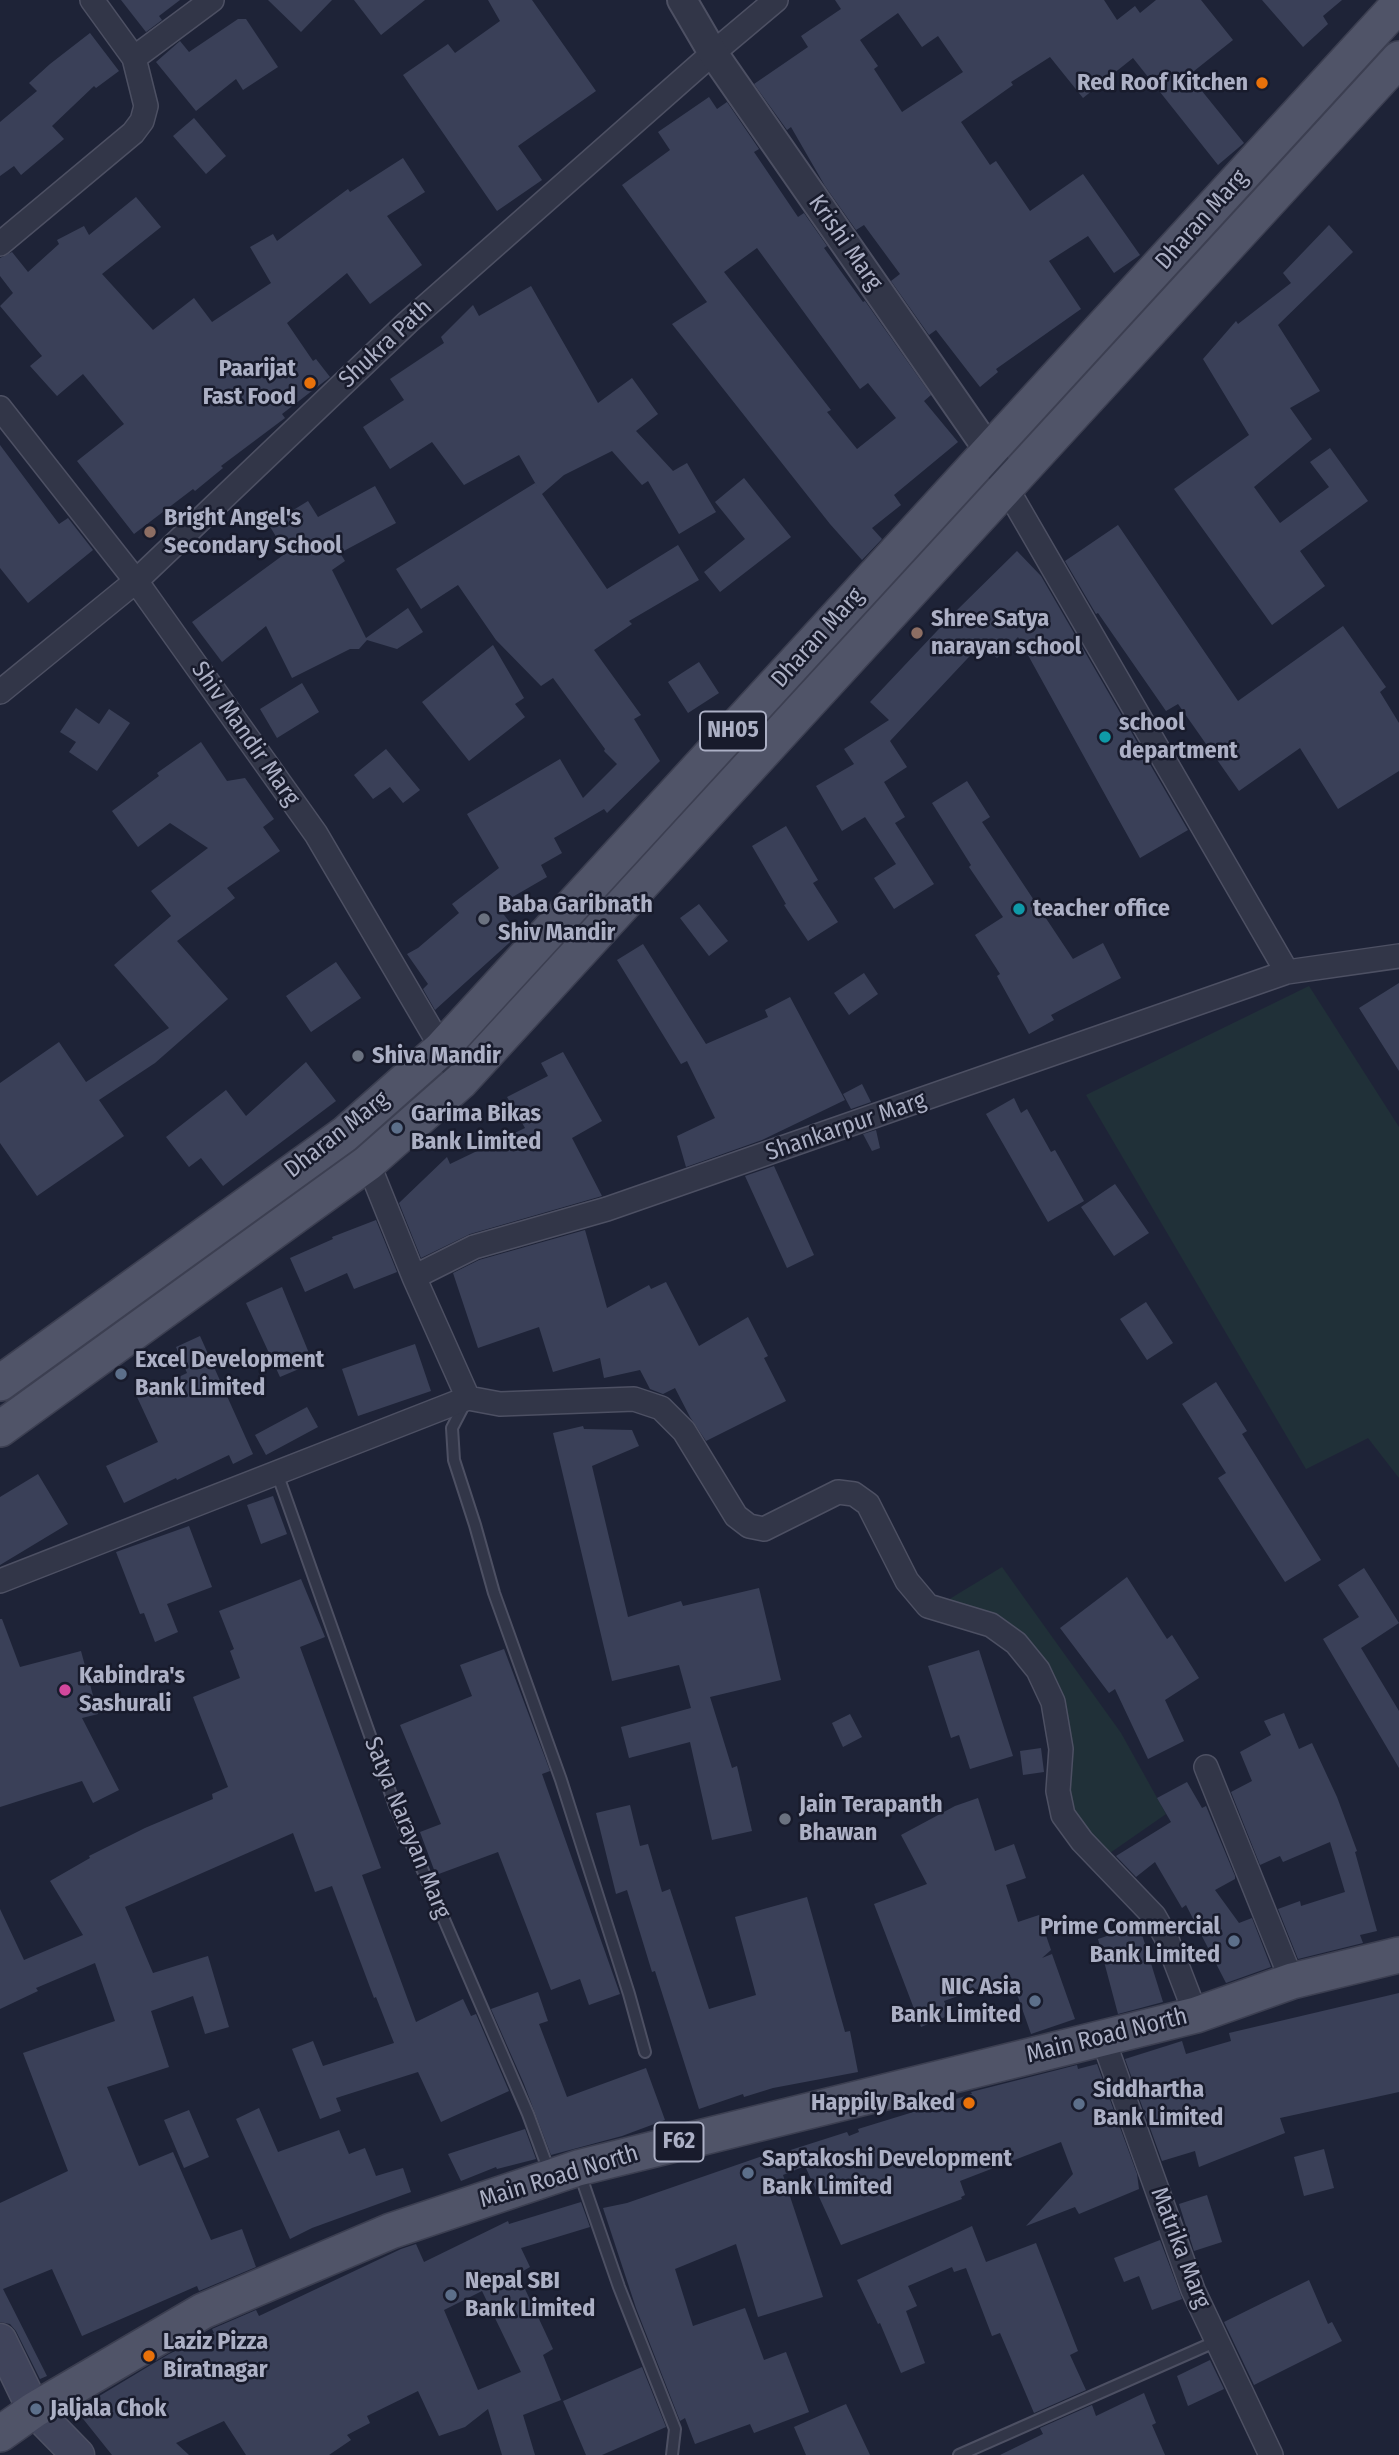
<!DOCTYPE html>
<style>
body{margin:0}
canvas{display:block;background:#1e2337}
</style>
<canvas width="1399" height="2455"></canvas>
<script>
const ctx = document.querySelector('canvas').getContext('2d');
ctx.lineJoin = 'round';
function fillPath(path, color) { ctx.fillStyle = color; ctx.fill(path, 'evenodd'); }
const poly = rows => new Path2D(rows.map(r => 'M' + r).join(''));
function strokePath(path, color, width, dash) { ctx.strokeStyle = color; ctx.lineWidth = width; ctx.lineCap = dash ? 'butt' : 'round'; ctx.setLineDash(dash || []); ctx.stroke(path); }
function label(font, color, halo, rows, align = 'center') {
  ctx.font = font + ' "Fira Sans Condensed",sans-serif'; ctx.lineWidth = 5; ctx.setLineDash([]); ctx.textBaseline = 'middle'; ctx.strokeStyle = halo; ctx.fillStyle = color; for (const [text, x, y, turn = 0] of rows) {
    ctx.save(); ctx.translate(x, y); ctx.rotate((+turn || 0) * Math.PI / 180); ctx.textAlign = isNaN(turn) ? turn : align; if (halo) ctx.strokeText(text, 0, 0); ctx.fillText(text, 0, 0); ctx.restore();
  }
}
fillPath(poly([
 [1309,986,1399,1127,1399,1478,1368,1438,1306,1469,1086,1095],
 [1002,1567,1121,1733,1166,1814,1097,1862,1074,1832,1049,1695,1021,1654,935,1608]
]), '#203038');
fillPath(poly([
 [121,0,180,0,159,16,162,20,146,32],
 [268,0,332,0,301,32],
 [354,0,425,0,381,35],
 [488,0,532,0,596,91,518,146,542,180,497,211,403,75,448,44,455,53,500,21],
 [835,0,1104,0,1117,20,1135,6,1140,13,1156,0,1201,0,1233,40,1189,75,1244,143,1218,165,1133,58,1083,98,1050,57,1011,82,1013,85,961,122,990,165,996,161,1030,211,1083,174,1140,255,1114,273,1088,236,1049,261,1081,309,996,369,998,372,980,387,936,330,929,335,891,281,900,274,864,225,856,230,825,186,791,127,787,130,754,84,808,47,801,36,841,9],
 [898,13,922,47,938,36,963,72,902,112,874,69,878,66,860,40],
 [1262,0,1342,0,1323,16,1328,24,1303,47],
 [238,19,246,19,278,67,243,90,236,79,196,111,156,62,180,41,189,52],
 [90,33,119,71,96,88,94,86,52,126,64,139,21,175,14,166,0,176,0,122,37,91,29,83,50,64],
 [709,97,717,109,727,102,759,149,754,152,798,217,804,213,827,246,824,248,863,302,865,301,931,395,924,401,958,442,894,495,901,505,872,528,882,539,862,560,830,524,672,324,707,302,622,185,670,150,658,132],
 [757,248,860,389,868,383,896,418,857,449,827,412,831,410,724,272],
 [194,118,226,156,206,174,173,136],
 [403,158,425,192,387,216,422,265,370,304,347,273,287,323,313,361,316,359,330,377,282,414,285,418,221,466,223,468,195,491,193,489,134,534,77,461,124,424,83,374,57,396,30,366,42,356,0,306,13,293,0,276,0,258,12,252,28,272,59,244,57,240,84,226,89,235,136,197,161,227,102,274,153,330,194,298,212,322,271,283,250,247,273,234,277,241,348,189,350,192],
 [1329,225,1353,252,1278,325,1320,391,1290,408,1312,439,1254,487,1280,523,1329,487,1310,462,1330,448,1368,501,1300,551,1325,586,1272,625,1174,489,1249,435,1203,359,1236,321,1238,324,1291,283,1283,273],
 [531,286,598,403,632,378,658,414,636,431,673,471,687,463,716,512,679,534,648,481,642,485,612,451,564,475,542,494,607,589,678,545,699,580,629,621,632,624,594,650,641,715,634,719,660,761,607,813,604,809,554,838,562,853,541,865,547,877,497,906,519,934,435,1010,423,989,428,984,407,954,418,948,459,913,452,904,499,868,467,814,560,759,583,798,617,764,604,751,605,749,553,678,541,686,496,640,458,585,421,609,396,569,535,483,538,488,519,455,464,485,432,442,390,469,363,427,404,400,390,379,444,343,441,337,473,305,479,316],
 [0,445,59,524,68,518,93,550,28,603,0,568],
 [744,478,791,537,720,592,704,572,745,539,715,502],
 [375,486,396,523,340,553,345,561,332,570,366,638,408,608,423,632,397,649,367,640,359,649,350,649,292,678,266,626,222,662,192,622,286,553,269,525,308,501,318,517],
 [1118,525,1238,701,1343,626,1386,687,1380,692,1399,723,1399,771,1338,809,1300,748,1239,791,1178,704,1166,711,1098,613,1096,614,1065,561],
 [1017,551,1041,576,1188,830,1140,858,1018,637,997,658,982,643,890,741,907,767,884,782,905,817,895,823,934,884,894,909,874,878,896,864,865,817,842,831,816,786,854,764,844,749,889,720,870,702,953,614],
 [493,645,524,698,515,704,525,717,469,761,422,702],
 [699,662,719,693,688,713,668,682],
 [302,683,319,712,277,738,260,709],
 [76,708,99,724,109,709,130,723,97,771,69,752,76,742,60,732],
 [201,742,227,781,245,778,274,819,263,827,280,851,227,888,235,898,177,941,228,999,155,1063,99,1100,124,1136,37,1196,0,1143,0,1083,59,1042,86,1082,169,1028,114,965,171,916,151,891,208,848,170,823,138,847,112,811,159,776,157,773],
 [386,749,420,790,403,803,390,787,373,799,354,775],
 [967,781,990,817,982,822,1073,959,1103,943,1121,978,1051,1015,1054,1020,1029,1034,997,976,1000,974,975,935,1003,917,969,867,971,865,932,803],
 [786,826,818,880,813,883,838,922,808,941,784,905,786,904,752,846],
 [699,904,728,941,709,956,680,918],
 [643,944,706,1044,768,1017,765,1010,790,997,845,1100,762,1140,686,1167,677,1136,715,1118,687,1061,681,1064,617,960],
 [336,962,361,998,311,1032,286,996],
 [864,973,878,994,849,1015,834,993],
 [1399,983,1399,1071,1359,1008],
 [563,1052,602,1121,572,1138,602,1196,470,1234,421,1258,399,1203,447,1157,450,1164,525,1128,507,1097,548,1076,541,1063],
 [306,1062,336,1101,223,1186,201,1158,189,1167,166,1137,226,1090,246,1116],
 [862,1084,871,1102,851,1109,843,1094],
 [1014,1098,1021,1113,1027,1109,1051,1152,1055,1150,1084,1201,1048,1222,986,1114],
 [876,1130,880,1148,872,1151,863,1134],
 [774,1166,814,1255,787,1268,745,1176],
 [1115,1184,1149,1233,1114,1256,1081,1207],
 [376,1220,397,1272,354,1289,347,1273,305,1292,290,1258,333,1239,332,1237],
 [585,1230,607,1308,649,1285,651,1289,666,1282,699,1346,748,1317,768,1356,764,1358,786,1401,706,1441,690,1417,675,1388,663,1394,650,1389,640,1370,604,1378,600,1358,553,1372,539,1327,478,1348,453,1273,479,1260],
 [282,1287,313,1363,280,1377,246,1303],
 [1146,1302,1173,1343,1147,1360,1120,1319],
 [200,1336,253,1454,233,1464,229,1455,177,1480,176,1478,124,1503,106,1466,158,1442,137,1397,187,1373,176,1347],
 [415,1344,431,1391,358,1416,342,1369],
 [1216,1382,1247,1431,1242,1434,1321,1560,1285,1582,1218,1478,1226,1473,1182,1404],
 [307,1407,318,1427,266,1455,255,1435],
 [583,1426,584,1429,632,1430,639,1446,592,1466,628,1617,681,1601,683,1606,759,1588,781,1680,710,1697,732,1768,737,1766,752,1831,712,1840,690,1742,629,1758,621,1727,691,1708,679,1665,612,1681,553,1433],
 [38,1474,68,1524,0,1565,0,1497],
 [273,1496,287,1534,261,1544,247,1505],
 [189,1526,212,1587,167,1604,178,1632,155,1642,144,1613,140,1614,116,1552],
 [1364,1568,1399,1623,1361,1648,1399,1711,1399,1768,1323,1639,1359,1617,1338,1585],
 [1127,1577,1167,1639,1172,1635,1199,1678,1165,1700,1184,1741,1148,1759,1115,1689,1109,1693,1060,1628],
 [301,1579,325,1637,300,1647,381,1868,362,1875,416,2022,463,1999,471,2016,476,2014,509,2091,441,2122,418,2072,336,2098,341,2111,320,2119,292,2049,313,2041,323,2066,394,2043,376,1997,374,1998,332,1886,315,1892,293,1833,125,1907,153,1973,208,1956,229,2027,205,2034,193,1996,151,2011,169,2067,107,2087,139,2166,173,2152,211,2240,242,2229,256,2267,199,2291,197,2286,82,2336,52,2269,3,2289,47,2376,40,2379,16,2331,10,2324,0,2322,0,2203,68,2171,23,2053,115,2021,95,1963,36,1988,38,1991,0,2009,0,1909,24,1960,83,1935,50,1881,90,1858,89,1856,145,1828,213,1799,212,1794,228,1787,193,1697,240,1678,230,1651,234,1649,219,1611],
 [0,1619,2,1619,20,1667,81,1651,98,1714,82,1718,119,1790,93,1803,82,1781,0,1807],
 [504,1649,550,1771,542,1774,620,1994,589,2005,580,1979,551,1990,498,1852,436,1875,420,1832,441,1824,400,1725,472,1696,460,1665],
 [979,1650,1013,1756,970,1769,959,1735,951,1738,928,1666],
 [1284,1713,1299,1749,1312,1743,1337,1797,1357,1851,1355,1852,1377,1931,1360,1935,1363,1943,1298,1959,1278,1909,1300,1901,1301,1906,1345,1892,1330,1842,1283,1862,1280,1856,1260,1865,1231,1792,1252,1781,1240,1752,1271,1735,1264,1721],
 [850,1714,862,1737,843,1747,832,1723],
 [1041,1748,1044,1772,1023,1775,1020,1751],
 [1187,1782,1202,1808,1206,1806,1235,1876,1235,1879,1215,1890,1239,1923,1252,1918,1271,1967,1226,1983,1186,1905,1182,1908,1155,1862,1136,1877,1116,1856,1171,1822,1157,1798],
 [978,1798,995,1851,1014,1844,1026,1878,1006,1885,1018,1922,1039,1915,1051,1950,1042,1958,1052,1954,1075,2019,1031,2034,1011,1977,944,2001,950,2015,921,2027,874,1904,927,1884,901,1835,955,1806],
 [630,1805,640,1846,648,1844,662,1892,670,1889,709,2009,756,1995,735,1917,807,1897,845,2032,850,2031,858,2072,773,2088,744,2097,743,2094,699,2109,655,1971,652,1972,627,1890,616,1894,596,1813],
 [1139,1925,1163,2002,1118,2014,1098,1939],
 [538,1992,548,2021,539,2024,567,2097,646,2068,665,2120,622,2136,551,2155,524,2084,491,2009],
 [1399,1993,1399,2092,1280,2118,1285,2133,1199,2167,1195,2151,1162,2161,1125,2059,1182,2041,1186,2054,1231,2041,1229,2033],
 [1097,2064,1137,2174,1139,2189,1079,2214,1075,2207,1026,2226,1073,2174,1061,2142,960,2181,965,2195,961,2197,962,2199,841,2245,805,2166,783,2175,823,2297,758,2317,736,2244,675,2269,693,2326,745,2308,764,2360,786,2352,809,2412,754,2433,750,2424,695,2444,685,2418,680,2421,636,2308,603,2208,627,2203,774,2152,775,2155,847,2132,849,2136,859,2132,858,2129,972,2094,971,2092,1077,2065,1078,2069],
 [259,2108,278,2152,339,2130,349,2154,365,2148,376,2176,403,2168,411,2192,312,2228,290,2239,236,2119],
 [189,2110,209,2157,184,2168,164,2120],
 [525,2129,536,2159,497,2169,496,2167,461,2181,448,2154],
 [1324,2149,1334,2188,1304,2196,1294,2157],
 [1207,2195,1222,2242,1194,2251,1179,2204],
 [581,2202,590,2227,521,2248,530,2267,518,2274,553,2349,543,2355,561,2400,523,2415,535,2455,502,2455,488,2409,465,2427,439,2436,418,2391,367,2416,370,2423,347,2435,351,2440,329,2455,246,2455,224,2421,176,2443,189,2455,112,2455,76,2410,169,2354,214,2333,212,2329,256,2310,259,2316,401,2249,416,2244,424,2262,508,2221,509,2224],
 [482,2291,521,2372,478,2390,444,2310],
 [972,2226,986,2262,1036,2243,1078,2351,1070,2355,1086,2390,1034,2413,1000,2333,992,2336,966,2268,954,2272,952,2267,908,2286,917,2306,906,2311,925,2363,901,2373,880,2323,878,2324,857,2280],
 [1160,2240,1182,2299,1152,2310,1139,2276,1124,2282,1114,2258],
 [1309,2280,1328,2324,1332,2322,1342,2341,1254,2385,1224,2322],
 [1210,2360,1224,2389,1188,2406,1177,2376],
 [642,2367,666,2427,602,2455,586,2455,563,2401],
 [1144,2393,1156,2423,1152,2425,1165,2455,1000,2455,1043,2434,1040,2428,1092,2405,1096,2416],
 [846,2404,870,2455,806,2455,794,2427]
]), '#3a4058');
const service = poly([
 [465,1403,452,1428,454,1460,475,1525,494,1593,561,1780,629,1994,645,2052],
 [277,1473,395,1806,528,2114,549,2171],
 [579,2171,619,2287,675,2429,672,2455],
 [959,2455,1217,2341]
]);
const minor = poly([
 [134,58,212,0],
 [0,244,133,133,142,121,146,106,134,58,92,0],
 [0,408,136,581,316,834,461,1081],
 [1006,487,1287,972],
 [0,692,136,581,408,322,713,53,776,0],
 [368,1163,414,1277,474,1247,607,1209,1287,972,1399,956],
 [414,1277,468,1398],
 [0,1581,468,1398,500,1404,634,1399,661,1408,684,1431,736,1516,749,1526,764,1529,838,1492,854,1494,868,1504,907,1581,928,1606,991,1625,1016,1643,1038,1670,1053,1702,1061,1749,1058,1791,1063,1815,1082,1841,1154,1916,1166,1937,1196,2015],
 [1206,1767,1292,1981],
 [1102,2036,1193,2290,1271,2455]
]);
const tertiary = poly([
 [682,0,713,53,990,452,997,467]
]);
const secondary = poly([
 [0,2340,34,2410,78,2455]
]);
const primary = poly([
 [0,1383,345,1134,441,1049,1399,4],
 [0,1429,368,1163,461,1081,1399,59],
 [0,2434,34,2410,203,2311,391,2231,578,2168,1196,2015,1292,1981,1399,1955]
]);
strokePath(service, '#4d5063', 14);
strokePath(minor, '#4d5063', 26);
strokePath(tertiary, '#4d5063', 32);
strokePath(secondary, '#4d5063', 35);
strokePath(primary, '#3c3f51', 38);
strokePath(service, '#323648', 10);
strokePath(minor, '#323648', 23);
strokePath(tertiary, '#323648', 28);
strokePath(secondary, '#40445b', 32);
strokePath(primary, '#505468', 35);
for (const [x, y, r, color] of [
 [1262,83,7,"#e8710a"],
 [310,383,7,"#e8710a"],
 [150,532,7,"#8d6e63"],
 [917,633,7,"#8d6e63"],
 [1105,737,7,"#0f9aa8"],
 [1019,909,7,"#0f9aa8"],
 [484,919,7,"#6b7280"],
 [358,1056,7,"#6b7280"],
 [397,1128,7,"#5c6f8a"],
 [121,1374,7,"#5c6f8a"],
 [65,1690,7,"#d1479c"],
 [785,1819,7,"#6b7280"],
 [1234,1941,7,"#5c6f8a"],
 [1035,2001,7,"#5c6f8a"],
 [969,2103,7,"#e8710a"],
 [1079,2104,7,"#5c6f8a"],
 [748,2173,7,"#5c6f8a"],
 [451,2295,7,"#5c6f8a"],
 [149,2356,7,"#e8710a"],
 [36,2409,7,"#5c6f8a"]
]) { const dot = new Path2D(); dot.arc(x, y, r, 0, 2 * Math.PI); ctx.fillStyle = color; ctx.fill(dot); strokePath(dot, '#181b2c', 2.5); }
for (const [x, y, w] of [
 [733,731,66],
 [679,2142,49]
]) { const box = new Path2D(); box.roundRect(x - w / 2, y - 19.5, w, 39, 5); ctx.fillStyle = '#181b2c'; ctx.fill(box); strokePath(box, '#acb0c5', 2); }
label('bold 23px', '#acb0c5', null, [
 ["NH05",733,731],
 ["F62",679,2142]
]);
label('bold 24px', '#acb0c5', '#181b2c', [
 ["Red Roof Kitchen",1248,83,"right"],
 ["Paarijat",296,369,"right"],
 ["Fast Food",296,397,"right"],
 ["Bright Angel's",164,518],
 ["Secondary School",164,546],
 ["Shree Satya",931,619],
 ["narayan school",931,647],
 ["school",1119,723],
 ["department",1119,751],
 ["Baba Garibnath",498,905],
 ["Shiv Mandir",498,933],
 ["teacher office",1033,909],
 ["Shiva Mandir",372,1056],
 ["Garima Bikas",411,1114],
 ["Bank Limited",411,1142],
 ["Excel Development",135,1360],
 ["Bank Limited",135,1388],
 ["Kabindra's",79,1676],
 ["Sashurali",79,1704],
 ["Jain Terapanth",799,1805],
 ["Bhawan",799,1833],
 ["Prime Commercial",1220,1927,"right"],
 ["Bank Limited",1220,1955,"right"],
 ["NIC Asia",1021,1987,"right"],
 ["Bank Limited",1021,2015,"right"],
 ["Siddhartha",1093,2090],
 ["Bank Limited",1093,2118],
 ["Happily Baked",955,2103,"right"],
 ["Saptakoshi Development",762,2159],
 ["Bank Limited",762,2187],
 ["Nepal SBI",465,2281],
 ["Bank Limited",465,2309],
 ["Laziz Pizza",163,2342],
 ["Biratnagar",163,2370],
 ["Jaljala Chok",50,2409]
], 'left');
label('24px', '#acb0c5', '#181b2c', [
 ["Dharan Marg",1202,220,-48],
 ["Krishi Marg",845,243,55],
 ["Shukra Path",386,344,-43],
 ["Dharan Marg",818,638,-48],
 ["Shiv Mandir Marg",245,734,55],
 ["Shankarpur Marg",846,1127,-19],
 ["Dharan Marg",337,1135,-38],
 ["Satya Narayan Marg",407,1828,68],
 ["Main Road North",1107,2036,-14],
 ["Main Road North",559,2177,-17],
 ["Matrika Marg",1180,2248,69]
]);
</script>
